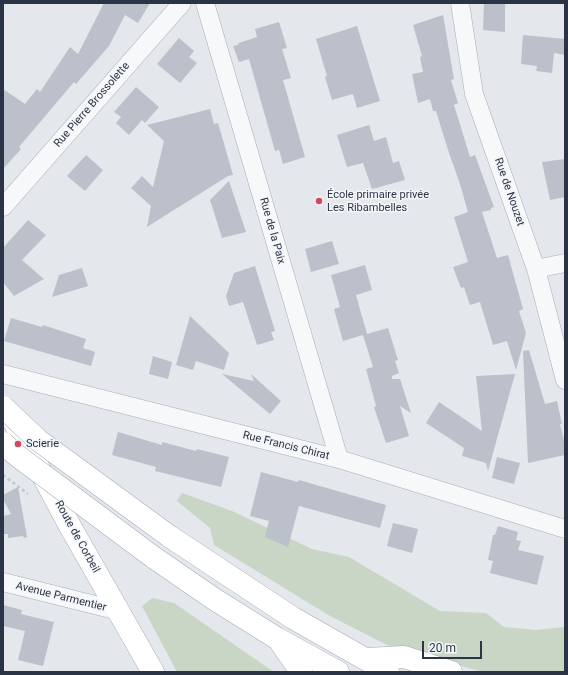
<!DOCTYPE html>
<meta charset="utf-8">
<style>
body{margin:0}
#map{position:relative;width:568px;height:675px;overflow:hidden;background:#e4e7ec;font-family:Roboto,sans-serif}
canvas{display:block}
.frame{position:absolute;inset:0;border:4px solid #2b3445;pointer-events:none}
.scale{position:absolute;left:422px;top:641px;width:60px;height:18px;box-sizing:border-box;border:2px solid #2b3445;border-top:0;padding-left:5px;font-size:12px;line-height:14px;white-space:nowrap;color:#2b3445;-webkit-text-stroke:3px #f4f6f9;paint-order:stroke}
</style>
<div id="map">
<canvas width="568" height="675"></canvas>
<div class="frame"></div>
<div class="scale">20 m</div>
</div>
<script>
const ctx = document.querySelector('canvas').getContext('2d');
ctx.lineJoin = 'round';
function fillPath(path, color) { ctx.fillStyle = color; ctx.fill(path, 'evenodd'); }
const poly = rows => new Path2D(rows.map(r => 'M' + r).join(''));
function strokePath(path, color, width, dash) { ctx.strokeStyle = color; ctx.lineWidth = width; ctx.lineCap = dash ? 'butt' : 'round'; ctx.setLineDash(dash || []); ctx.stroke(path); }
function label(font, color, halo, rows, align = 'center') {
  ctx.font = font + ' Roboto,sans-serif'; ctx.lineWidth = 3; ctx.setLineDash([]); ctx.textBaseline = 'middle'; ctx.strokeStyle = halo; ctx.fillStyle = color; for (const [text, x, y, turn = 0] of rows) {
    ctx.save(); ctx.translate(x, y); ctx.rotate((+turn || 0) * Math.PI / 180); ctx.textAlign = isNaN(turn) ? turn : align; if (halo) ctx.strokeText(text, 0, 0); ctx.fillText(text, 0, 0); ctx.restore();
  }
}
fillPath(poly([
 [182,493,232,511,312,549,349,557,440,611,486,613,504,627,536,630,564,627,565,672,483,672,387,645,330,616,214,545,210,528,177,501],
 [152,598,174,603,274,672,177,672,142,606]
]), '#c9d6c5');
fillPath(poly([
 [104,3,150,3,138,23,125,15,109,46,76,84,74,82,19,147,21,149,3,169,3,89,25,104,37,89,40,92,70,47,78,54],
 [484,3,505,3,505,32,483,30],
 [443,15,454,79,451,80,458,103,454,105,470,157,475,155,494,207,491,208,491,210,482,212,497,258,508,255,523,309,519,311,526,333,516,370,507,341,493,345,480,302,470,305,464,287,461,288,457,278,453,267,468,262,454,217,468,212,459,181,448,150,436,111,433,111,430,99,418,103,412,74,423,72,420,57,422,56,413,25],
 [279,22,287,48,282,49,291,78,283,80,305,157,283,164,279,150,275,151,249,59,239,62,233,46,238,45,239,43,257,37,255,29],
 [357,26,380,101,357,108,353,94,332,100,325,77,327,76,316,39],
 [523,35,565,39,565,55,554,53,552,73,536,71,537,66,521,64],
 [179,38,194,51,189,57,197,63,180,83,157,64],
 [136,87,159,107,145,123,142,120,129,135,116,123,121,117,114,112],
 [210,109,214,124,218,123,233,175,228,176,147,227,151,206,131,188,142,176,153,187,164,141,147,125],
 [369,125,374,141,386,137,393,163,399,161,405,180,372,189,363,163,347,167,337,135],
 [86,155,103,170,85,191,67,176],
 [565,159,565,197,550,200,542,162],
 [229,181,246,232,222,238,210,200],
 [28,220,46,235,22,260,44,279,14,296,3,282,3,248],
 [332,241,339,264,311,272,305,249],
 [365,265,372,290,356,295,367,334,388,328,398,360,395,361,399,373,392,376,392,379,400,379,411,413,400,406,409,436,386,443,374,407,376,406,366,369,373,367,363,335,343,341,334,309,340,307,331,275],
 [255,266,275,331,271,332,274,340,257,345,243,302,229,306,226,296,234,273],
 [82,268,88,286,52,297,59,275],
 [190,316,229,353,224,370,196,361,193,370,176,365],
 [11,318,42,327,43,325,86,339,83,348,95,352,91,366,4,341],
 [529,350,545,404,557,401,562,424,560,424,565,444,565,455,528,463,523,351],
 [153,356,172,362,168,379,149,374],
 [222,374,254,381,251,374,281,401,270,414],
 [515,374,488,471,486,463,462,456,464,448,426,423,439,402,482,431,476,376],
 [118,432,162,445,162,442,196,451,197,449,229,457,221,487,155,471,156,467,112,455],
 [497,457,520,463,514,484,492,478],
 [261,472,298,482,299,480,386,505,380,528,299,506,288,547,265,537,269,521,250,516],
 [18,487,27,537,24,538,23,536,8,538,8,534,3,534,3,516,11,514,3,499,3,495],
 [393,523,418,529,412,553,387,546],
 [498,526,518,532,516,540,521,541,518,550,544,556,537,585,490,573,493,561,488,560,493,535,495,535],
 [3,605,22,610,21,614,54,622,43,666,18,660,25,631,3,626]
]), '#bbc0ca');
const street = poly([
 [205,3,339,459],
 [460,3,474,94,536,269,565,380],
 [3,207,182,3],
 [536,269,565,263],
 [3,374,339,459,565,529],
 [3,582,119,611]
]);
const secondary = poly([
 [12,418,71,528,153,672]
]);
const primary = poly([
 [169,536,293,618,388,672],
 [153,557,214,599,278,639,338,672],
 [281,643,301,672],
 [367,659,404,657,451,672]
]);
strokePath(street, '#a9aeb7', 19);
strokePath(secondary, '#a9aeb7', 23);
strokePath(primary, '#a3abb8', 23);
strokePath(poly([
 [3,475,28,494]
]), '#c2c5cb', 2.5, [3, 3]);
strokePath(street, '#f7f8fa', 18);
strokePath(secondary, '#fff', 22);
strokePath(primary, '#fff', 22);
const primaryBridge = poly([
 [3,407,38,440,169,536],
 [3,443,15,454,153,557]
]);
strokePath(primaryBridge, '#a3abb8', 23, []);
strokePath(primaryBridge, '#fff', 22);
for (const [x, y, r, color] of [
 [319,201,4,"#d1495b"],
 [18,444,4,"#d1495b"]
]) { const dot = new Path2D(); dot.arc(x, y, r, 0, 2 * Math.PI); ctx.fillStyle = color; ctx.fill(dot); strokePath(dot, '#f4f6f9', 1.5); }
label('11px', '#2b3445', '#f4f6f9', [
 ["Rue Pierre Brossolette",92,105,-49],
 ["Rue de Nouzet",509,192,71],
 ["Rue de la Paix",272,231,74],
 ["Rue Francis Chirat",286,446,14],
 ["Route de Corbeil",77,537,61],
 ["Avenue Parmentier",61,597,14]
]);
label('11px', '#2b3445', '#f4f6f9', [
 ["École primaire privée",327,195],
 ["Les Ribambelles",327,208],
 ["Scierie",26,444]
], 'left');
</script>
